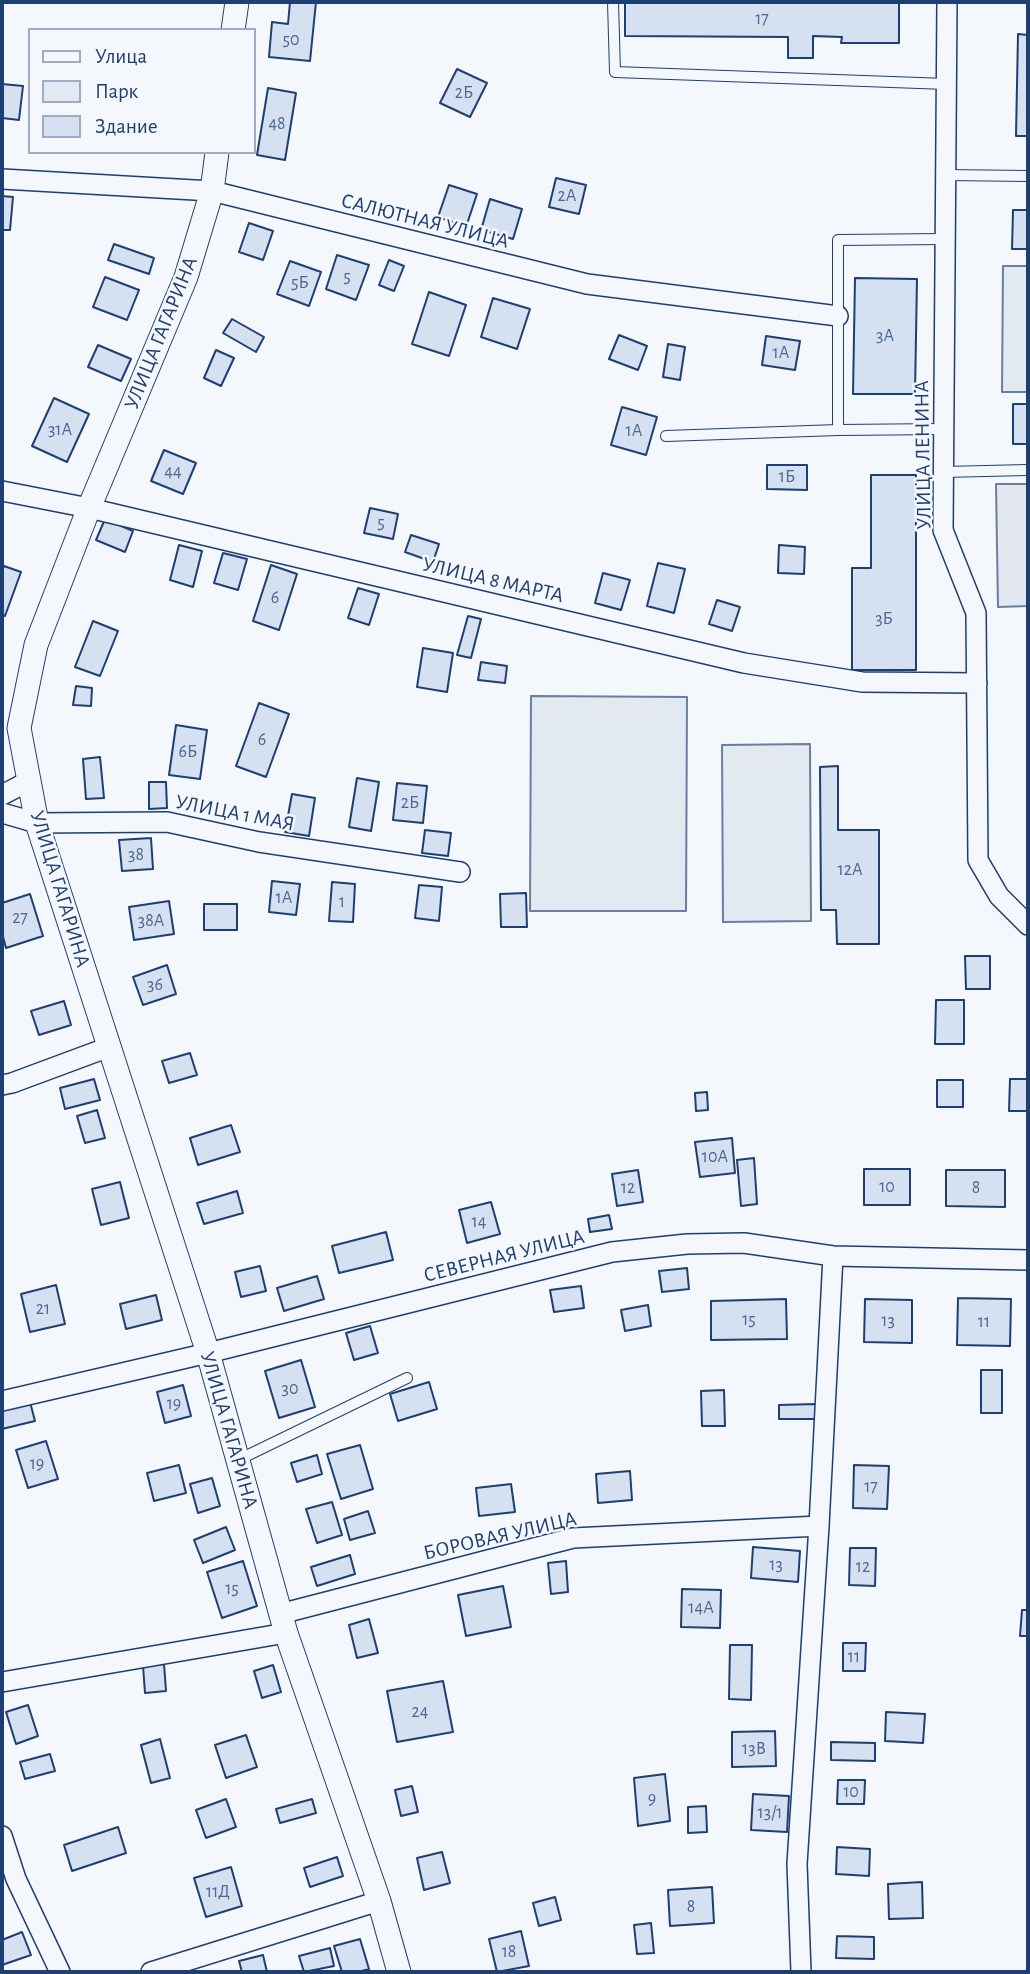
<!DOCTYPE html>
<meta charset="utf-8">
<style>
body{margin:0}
#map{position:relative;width:1030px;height:1974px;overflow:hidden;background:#f4f7fb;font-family:"Alegreya Sans",sans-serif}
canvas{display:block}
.frame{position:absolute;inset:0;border:4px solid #1d3f73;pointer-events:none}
.legend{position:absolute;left:28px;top:28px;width:228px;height:126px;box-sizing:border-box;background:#f4f7fb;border:2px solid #9eadc5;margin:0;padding:9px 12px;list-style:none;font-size:21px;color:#1d3f73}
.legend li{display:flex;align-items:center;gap:14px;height:35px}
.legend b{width:35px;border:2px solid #9eadc5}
</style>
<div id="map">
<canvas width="1030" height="1974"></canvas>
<div class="frame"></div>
<ul class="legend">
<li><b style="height:9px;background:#f4f7fb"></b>Улица</li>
<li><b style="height:19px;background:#e3e9f0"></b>Парк</li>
<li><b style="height:19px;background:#d5e0f0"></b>Здание</li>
</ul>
</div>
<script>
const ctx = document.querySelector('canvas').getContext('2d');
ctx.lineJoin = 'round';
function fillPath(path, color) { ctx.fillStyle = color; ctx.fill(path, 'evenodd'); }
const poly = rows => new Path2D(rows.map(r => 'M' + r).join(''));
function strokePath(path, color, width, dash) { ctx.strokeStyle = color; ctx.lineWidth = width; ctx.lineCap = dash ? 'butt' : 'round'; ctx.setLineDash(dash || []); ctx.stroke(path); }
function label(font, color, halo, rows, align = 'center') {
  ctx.font = font + ' "Alegreya Sans",sans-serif'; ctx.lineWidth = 5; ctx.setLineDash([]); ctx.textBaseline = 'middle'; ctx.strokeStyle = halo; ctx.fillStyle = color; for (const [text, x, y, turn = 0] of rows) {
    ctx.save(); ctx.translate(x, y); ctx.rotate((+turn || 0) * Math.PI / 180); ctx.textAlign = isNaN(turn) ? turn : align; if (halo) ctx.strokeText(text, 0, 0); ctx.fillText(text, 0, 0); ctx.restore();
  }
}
const green = poly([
 [1003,266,1028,266,1028,392,1002,392,1003,266],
 [531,696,687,697,686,911,530,911,531,696],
 [810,744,811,921,723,922,722,745,810,744]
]);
fillPath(green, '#e3e9f0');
strokePath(green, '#687fa3', 2);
const parking = poly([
 [996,484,1028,484,1028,606,998,607,996,484]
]);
fillPath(parking, '#e3e8f0');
strokePath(parking, '#687fa3', 2);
const building = poly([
 [290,2,316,2,310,61,269,57,272,22,288,24,290,2],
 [625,2,899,2,899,43,841,43,842,37,813,36,813,58,788,58,788,37,625,36,625,2],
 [1018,34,1028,35,1028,136,1016,136,1018,34],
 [457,69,487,83,470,117,440,103,457,69],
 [2,84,23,86,19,120,2,118,2,84],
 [268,88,296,93,285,160,257,155,268,88],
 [556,178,586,185,579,214,549,207,556,178],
 [449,185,477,194,466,227,438,217,449,185],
 [2,196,13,197,10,230,2,230,2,196],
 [490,199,522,209,513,239,481,230,490,199],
 [1013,210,1028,210,1028,249,1012,249,1013,210],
 [249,223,273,231,263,260,239,252,249,223],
 [114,244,154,258,149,274,108,260,114,244],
 [337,255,369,265,356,300,326,289,337,255],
 [389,260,404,266,394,291,379,285,389,260],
 [290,261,321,272,309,306,277,294,290,261],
 [105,277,139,290,127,320,93,307,105,277],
 [855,278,917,279,915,394,853,394,855,278],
 [429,292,466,305,449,356,412,344,429,292],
 [493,298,530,309,517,349,481,337,493,298],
 [232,319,264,337,256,352,223,333,232,319],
 [619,335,647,346,638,370,609,359,619,335],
 [766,336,800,341,795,370,762,365,766,336],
 [668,344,685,347,680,380,663,377,668,344],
 [98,345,131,359,121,381,88,367,98,345],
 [216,350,234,358,221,386,204,378,216,350],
 [54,398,89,414,67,462,32,446,54,398],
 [1013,404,1028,404,1028,444,1013,444,1013,404],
 [622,407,657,417,646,455,611,445,622,407],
 [164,450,196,463,183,494,151,481,164,450],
 [767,465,807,465,807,490,767,489,767,465],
 [871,475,916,475,916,670,852,670,852,568,871,568,871,475],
 [370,508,398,514,393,539,364,533,370,508],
 [105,519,133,531,125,552,96,540,105,519],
 [411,535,439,544,433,562,405,552,411,535],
 [179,545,202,551,193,587,170,580,179,545],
 [779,545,805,547,804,574,778,573,779,545],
 [223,553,247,559,238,590,214,583,223,553],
 [658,563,685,569,674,613,647,606,658,563],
 [271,565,297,574,279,630,253,621,271,565],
 [4,566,21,572,5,616,2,615,2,570,4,566],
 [603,573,630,580,621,610,595,603,603,573],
 [358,588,379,594,369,625,348,618,358,588],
 [717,600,740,607,732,631,709,624,717,600],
 [468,616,481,619,471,658,457,655,468,616],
 [93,621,118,631,100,676,75,667,93,621],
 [423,648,453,653,447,692,417,687,423,648],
 [481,662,507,666,505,683,478,680,481,662],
 [76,686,92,688,91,706,73,705,76,686],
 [259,703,289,714,266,777,236,766,259,703],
 [176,725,207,730,200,779,169,775,176,725],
 [100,757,104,798,86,799,83,759,100,757],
 [838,766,838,830,879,830,879,944,837,944,836,910,821,910,820,767,838,766],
 [357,778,379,782,371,831,349,827,357,778],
 [149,782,166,782,167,808,149,809,149,782],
 [397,783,427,786,423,823,393,820,397,783],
 [292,794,315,798,309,836,285,832,292,794],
 [425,830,451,833,448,856,422,853,425,830],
 [151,838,153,869,122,871,119,840,151,838],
 [272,881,300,884,296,915,269,912,272,881],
 [332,882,355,884,353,922,329,921,332,882],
 [419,885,442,887,439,921,415,918,419,885],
 [526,893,527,927,501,927,500,894,526,893],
 [30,894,43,936,6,948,2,933,2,903,30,894],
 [169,901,174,934,134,940,129,907,169,901],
 [204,904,237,904,237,930,204,930,204,904],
 [965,956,990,956,990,989,966,989,965,956],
 [167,965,176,994,143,1005,133,977,167,965],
 [936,1000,964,1000,964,1044,935,1044,936,1000],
 [64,1001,71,1025,39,1035,31,1011,64,1001],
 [190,1053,197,1075,169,1083,162,1061,190,1053],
 [94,1079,100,1100,65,1109,60,1088,94,1079],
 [1010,1079,1028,1079,1028,1111,1009,1111,1010,1079],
 [937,1080,963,1080,963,1107,937,1107,937,1080],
 [707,1092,708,1110,696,1111,695,1093,707,1092],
 [97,1110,105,1138,85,1143,77,1116,97,1110],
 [231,1125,240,1152,198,1165,190,1138,231,1125],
 [732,1138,735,1173,700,1177,695,1142,732,1138],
 [754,1158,757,1204,741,1206,737,1160,754,1158],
 [864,1169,910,1169,910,1205,864,1205,864,1169],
 [638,1170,643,1202,617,1206,612,1174,638,1170],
 [946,1170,1005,1170,1005,1207,946,1206,946,1170],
 [120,1182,129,1218,101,1225,92,1189,120,1182],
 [237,1191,243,1213,204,1224,197,1203,237,1191],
 [491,1202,500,1234,467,1243,459,1210,491,1202],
 [609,1215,612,1229,590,1232,588,1219,609,1215],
 [386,1232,393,1260,339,1273,332,1246,386,1232],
 [260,1266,266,1291,241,1297,235,1272,260,1266],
 [687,1268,689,1289,662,1292,659,1271,687,1268],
 [317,1276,324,1299,284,1311,277,1288,317,1276],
 [56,1285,65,1324,30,1332,21,1294,56,1285],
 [581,1286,584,1308,554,1312,550,1290,581,1286],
 [156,1295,162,1320,126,1329,120,1304,156,1295],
 [958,1298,1011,1299,1010,1346,957,1345,958,1298],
 [786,1299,787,1339,711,1340,711,1301,786,1299],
 [865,1299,912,1300,912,1343,864,1342,865,1299],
 [648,1305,651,1326,625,1331,621,1310,648,1305],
 [370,1326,378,1353,354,1360,346,1333,370,1326],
 [301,1360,315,1407,279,1418,265,1371,301,1360],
 [981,1370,1002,1370,1002,1413,981,1413,981,1370],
 [429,1382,437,1409,398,1421,390,1394,429,1382],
 [183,1385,191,1416,165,1423,157,1392,183,1385],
 [724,1390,725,1426,702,1426,701,1391,724,1390],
 [30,1402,35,1421,2,1429,2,1410,30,1402],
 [816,1404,816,1419,779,1419,779,1405,816,1404],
 [46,1441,58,1479,28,1488,16,1450,46,1441],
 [360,1445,373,1489,341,1499,327,1454,360,1445],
 [317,1455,322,1474,297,1482,291,1463,317,1455],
 [179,1465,186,1493,154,1501,147,1473,179,1465],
 [854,1465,889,1466,887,1509,853,1508,854,1465],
 [630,1471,632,1500,598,1503,596,1474,630,1471],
 [212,1478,220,1506,198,1513,190,1484,212,1478],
 [511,1484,515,1512,479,1516,476,1488,511,1484],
 [332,1502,342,1535,317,1543,306,1509,332,1502],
 [368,1511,375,1533,350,1540,344,1519,368,1511],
 [226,1527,235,1550,203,1563,194,1540,226,1527],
 [753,1547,800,1551,798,1582,751,1578,753,1547],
 [850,1548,876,1548,875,1586,849,1585,850,1548],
 [350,1555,355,1574,317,1586,311,1567,350,1555],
 [243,1561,257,1606,222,1618,207,1572,243,1561],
 [566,1561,568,1592,551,1594,548,1563,566,1561],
 [503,1586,511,1627,466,1636,458,1595,503,1586],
 [682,1589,721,1590,720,1628,681,1627,682,1589],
 [1022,1610,1028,1610,1028,1636,1020,1636,1022,1610],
 [369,1619,378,1653,357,1658,349,1625,369,1619],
 [843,1643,866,1643,865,1671,843,1671,843,1643],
 [730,1645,752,1645,751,1700,729,1699,730,1645],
 [164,1664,166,1691,145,1693,143,1666,164,1664],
 [273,1665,281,1692,262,1698,254,1671,273,1665],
 [443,1681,453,1732,397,1742,387,1691,443,1681],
 [28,1705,38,1736,16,1744,6,1712,28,1705],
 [886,1712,925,1714,923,1743,885,1741,886,1712],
 [775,1731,776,1766,732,1767,732,1732,775,1731],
 [246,1735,257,1767,226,1778,215,1745,246,1735],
 [160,1739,170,1778,151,1783,141,1745,160,1739],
 [831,1742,875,1743,875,1761,831,1760,831,1742],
 [50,1754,55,1771,25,1779,20,1762,50,1754],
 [665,1774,670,1821,638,1826,634,1778,665,1774],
 [838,1780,865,1780,864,1804,837,1804,838,1780],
 [412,1786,418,1812,401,1816,395,1790,412,1786],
 [753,1794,789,1796,787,1832,751,1830,753,1794],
 [226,1799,236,1827,206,1838,196,1810,226,1799],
 [312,1799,316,1813,280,1823,276,1809,312,1799],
 [706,1806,707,1832,688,1833,688,1807,706,1806],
 [118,1827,126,1853,72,1871,64,1845,118,1827],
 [837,1847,870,1849,869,1876,836,1874,837,1847],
 [442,1852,450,1883,424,1890,417,1858,442,1852],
 [337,1857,343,1876,310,1887,304,1868,337,1857],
 [231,1867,242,1906,206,1917,194,1878,231,1867],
 [922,1882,923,1918,889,1919,888,1884,922,1882],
 [712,1887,714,1923,670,1926,668,1890,712,1887],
 [555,1897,561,1920,539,1926,533,1903,555,1897],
 [651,1923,654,1953,637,1954,634,1925,651,1923],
 [521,1931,529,1966,497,1972,489,1939,521,1931],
 [22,1932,31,1955,2,1965,2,1940,22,1932],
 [837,1936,874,1937,874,1959,836,1958,837,1936],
 [360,1939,369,1969,358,1972,342,1972,334,1946,360,1939],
 [330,1948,334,1966,304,1972,299,1956,330,1948],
 [263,1955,267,1972,242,1972,239,1961,263,1955]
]);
fillPath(building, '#d5e0f0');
strokePath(building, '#1d3f73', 2);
const service = poly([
 [613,2,615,72,947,84],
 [946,175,1028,176],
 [944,429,838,430,838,240,945,239],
 [666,436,838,430],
 [943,472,1028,470],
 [238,1460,407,1378]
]);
const minor = poly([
 [947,2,943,530,976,613,978,860,999,896,1028,925],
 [2,179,212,191,587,284,838,316],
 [2,491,89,508,744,663,862,682,977,683],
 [2,795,29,781],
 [2,813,37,823,167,822,259,842,460,872],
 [2,1085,12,1083,109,1047],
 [2,1401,208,1353,612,1252,687,1244,744,1243,833,1256,1028,1260],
 [280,1614,573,1538,819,1526],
 [2,1682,286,1633],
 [2,1836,16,1879,60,1972],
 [151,1972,379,1901],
 [801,1972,797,1864,819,1526,833,1256]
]);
const tertiary = poly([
 [233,30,237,2],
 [217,152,212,191,186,277,89,508,36,645,19,728,37,823,208,1353,286,1633,379,1901,399,1972]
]);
strokePath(service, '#1d3f73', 12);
strokePath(minor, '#1d3f73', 22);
strokePath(tertiary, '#1d3f73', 25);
strokePath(service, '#f4f7fb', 10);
strokePath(minor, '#f4f7fb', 19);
strokePath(tertiary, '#f4f7fb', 23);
label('18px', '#4b6792', null, [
 ["17",762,19],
 ["50",291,40],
 ["2Б",464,93],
 ["48",277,124],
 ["2А",567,196],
 ["5",347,277],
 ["5Б",300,283],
 ["3А",885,336],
 ["1А",781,353],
 ["31А",60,430],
 ["1А",634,431],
 ["44",173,472],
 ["1Б",787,477],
 ["5",381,523],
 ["6",275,598],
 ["3Б",884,619],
 ["6",262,740],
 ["6Б",188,752],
 ["2Б",410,803],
 ["38",136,855],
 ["12А",850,870],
 ["1А",284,898],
 ["1",342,902],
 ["27",20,918],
 ["38А",151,921],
 ["36",155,985],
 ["10А",715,1157],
 ["10",887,1187],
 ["12",628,1188],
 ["8",976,1188],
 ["14",479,1222],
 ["21",43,1309],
 ["15",749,1320],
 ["13",888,1321],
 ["11",984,1322],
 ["30",290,1389],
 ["19",174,1404],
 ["19",37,1464],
 ["17",871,1487],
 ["13",776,1565],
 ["12",863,1567],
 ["15",232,1589],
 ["14А",701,1608],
 ["11",854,1657],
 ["24",420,1712],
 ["13В",754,1749],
 ["10",851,1792],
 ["9",652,1799],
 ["13/1",770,1813],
 ["11Д",218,1892],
 ["8",691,1907],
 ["18",509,1952]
]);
label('21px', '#1d3f73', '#f4f7fb', [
 ["САЛЮТНАЯ УЛИЦА",425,221,14],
 ["УЛИЦА ГАГАРИНА",161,333,-68],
 ["УЛИЦА ЛЕНИНА",923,455,-91],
 ["УЛИЦА 8 МАРТА",493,580,13],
 ["УЛИЦА 1 МАЯ",235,813,11],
 ["УЛИЦА ГАГАРИНА",60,889,73],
 ["СЕВЕРНАЯ УЛИЦА",504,1256,-14],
 ["УЛИЦА ГАГАРИНА",229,1430,74],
 ["БОРОВАЯ УЛИЦА",500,1536,-13]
]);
</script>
